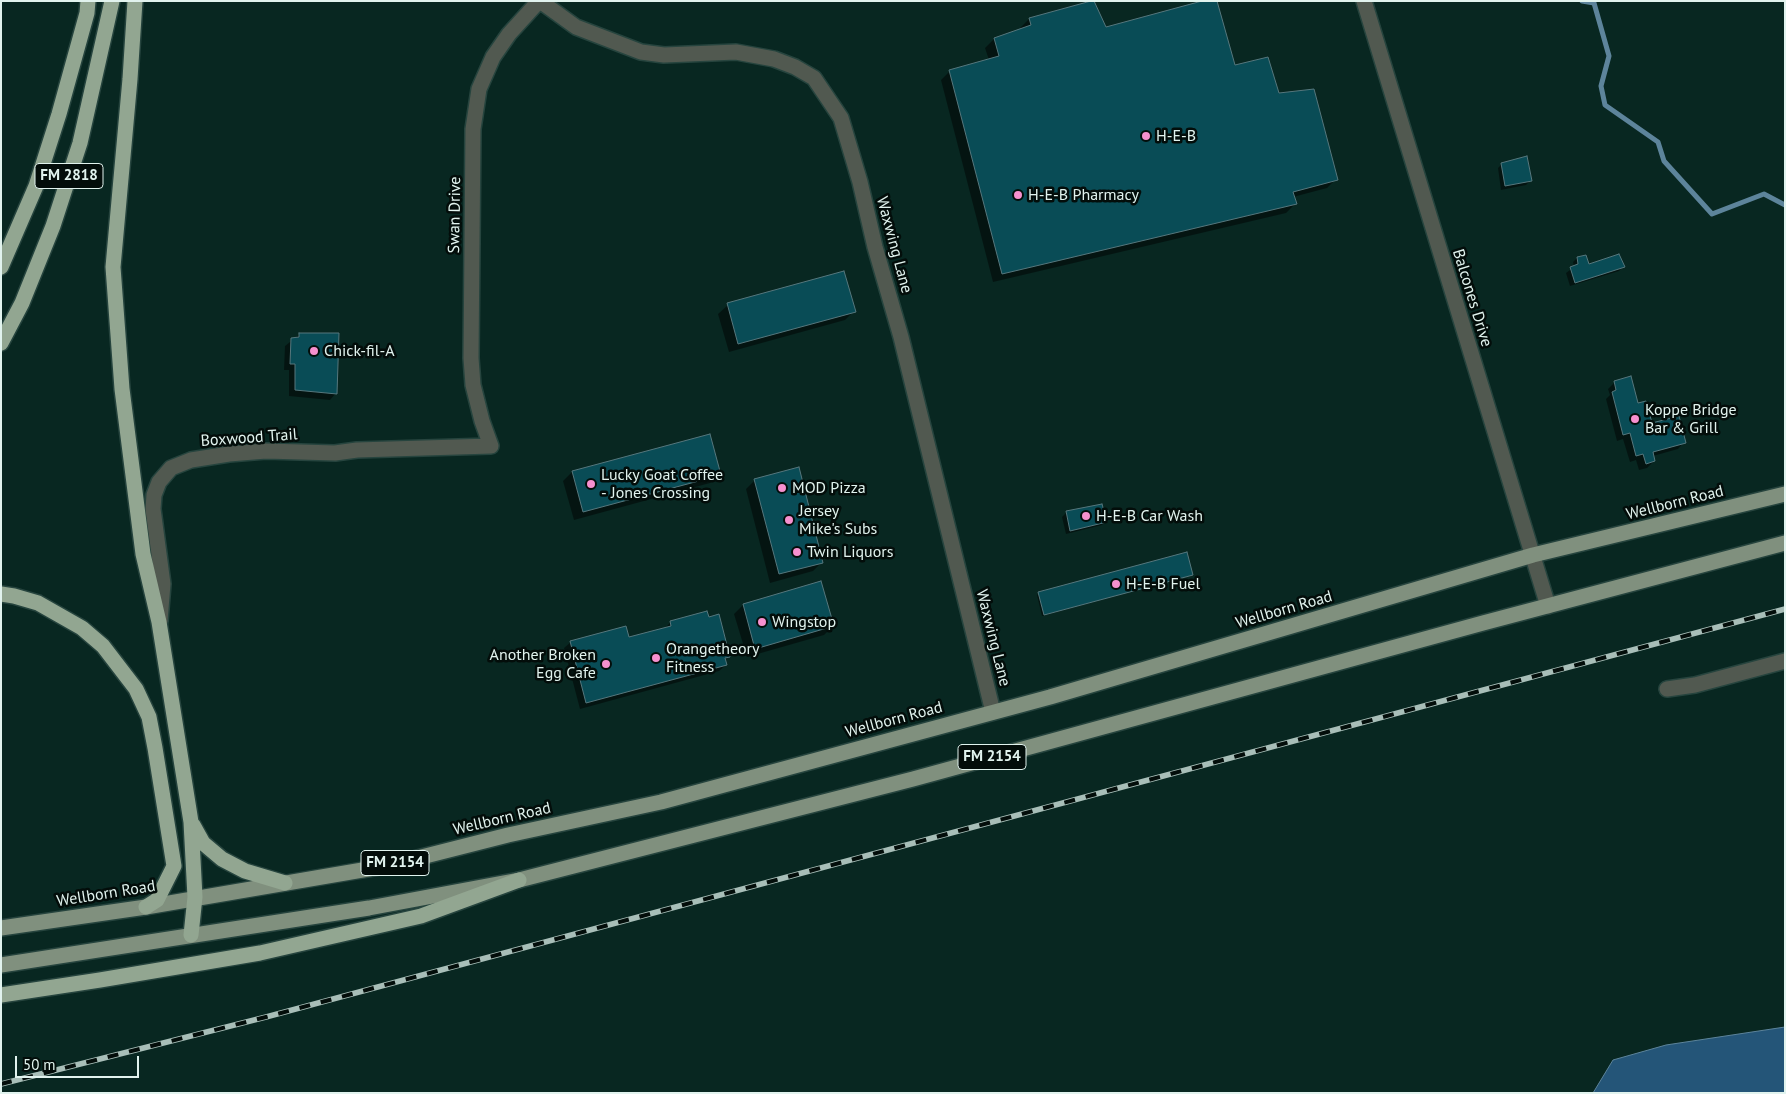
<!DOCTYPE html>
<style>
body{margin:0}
#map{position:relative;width:1786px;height:1094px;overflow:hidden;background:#082721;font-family:"PT Sans",sans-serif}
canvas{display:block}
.frame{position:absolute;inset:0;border:2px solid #e1f3ee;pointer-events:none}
.scale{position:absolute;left:15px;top:1056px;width:124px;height:22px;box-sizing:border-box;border:2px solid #e1f3ee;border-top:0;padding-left:6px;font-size:15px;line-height:18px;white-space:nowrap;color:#e1f3ee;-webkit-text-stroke:4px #030d0a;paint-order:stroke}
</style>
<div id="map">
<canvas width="1786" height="1094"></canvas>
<div class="frame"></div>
<div class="scale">50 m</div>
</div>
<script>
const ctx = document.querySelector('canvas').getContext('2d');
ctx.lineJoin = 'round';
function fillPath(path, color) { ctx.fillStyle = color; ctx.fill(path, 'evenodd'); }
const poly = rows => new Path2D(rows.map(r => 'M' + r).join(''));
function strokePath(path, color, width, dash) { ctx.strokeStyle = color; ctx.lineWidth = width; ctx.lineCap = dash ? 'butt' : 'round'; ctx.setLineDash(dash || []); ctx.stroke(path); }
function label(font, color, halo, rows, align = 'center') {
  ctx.font = font + ' "PT Sans",sans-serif'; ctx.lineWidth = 5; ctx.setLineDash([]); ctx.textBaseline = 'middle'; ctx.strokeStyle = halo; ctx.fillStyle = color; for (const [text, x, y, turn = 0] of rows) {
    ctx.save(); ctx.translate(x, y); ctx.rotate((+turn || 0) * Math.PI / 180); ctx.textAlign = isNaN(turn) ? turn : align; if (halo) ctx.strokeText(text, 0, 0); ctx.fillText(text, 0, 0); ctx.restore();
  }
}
const water = poly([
 [1785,1027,1785,1093,1593,1093,1613,1060,1666,1045,1785,1027]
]);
fillPath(water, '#245578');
strokePath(water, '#5d849b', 1);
fillPath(poly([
 [1093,2,1105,28,1234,67,1278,94,1336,179,1327,188,1293,197,1295,204,1286,213,993,282,941,80,950,71,989,60,985,48,994,39,1021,30,1020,28,1029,19],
 [1502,164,1530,181,1526,185,1501,190,1498,168],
 [1577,258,1588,265,1623,266,1619,271,1570,286,1566,273,1574,267,1573,262],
 [728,305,854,311,845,320,729,352,718,314],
 [300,334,336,393,330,400,289,396,289,370,284,370,285,346],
 [1615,382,1637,405,1651,424,1684,442,1678,449,1653,456,1654,461,1647,468,1639,470,1636,460,1630,462,1623,439,1617,441,1606,399,1610,395,1608,389],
 [572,472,720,474,710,483,574,520,563,481],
 [755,480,822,562,813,571,770,583,746,489],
 [1066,513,1106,521,1102,525,1066,534,1062,517],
 [1192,575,1042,616,1037,595,1039,593],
 [743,605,833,626,824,635,747,657,734,614],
 [670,623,728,656,725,660,726,665,719,671,580,709,564,648,571,642,628,639,664,629]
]), '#0007');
strokePath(poly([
 [1582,1,1594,3,1609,56,1601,86,1605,105,1658,142,1664,161,1712,214,1764,194,1785,205]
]), '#5d849b', 5);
const building = poly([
 [1091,1,1094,1,1106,27,1202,1,1217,1,1235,65,1268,57,1279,93,1314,89,1338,180,1293,192,1297,204,1002,274,949,70,999,56,994,38,1031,25,1029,18,1091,1],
 [1527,156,1532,181,1505,186,1501,163,1527,156],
 [1619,254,1625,267,1575,283,1570,267,1578,264,1577,257,1586,255,1589,264,1619,254],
 [844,271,856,312,738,344,727,303,844,271],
 [299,333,339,333,337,394,295,390,295,364,290,364,291,338,299,337,299,333],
 [1631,376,1638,403,1646,401,1652,423,1679,416,1686,443,1653,452,1655,461,1646,464,1643,454,1636,456,1630,433,1623,435,1612,392,1616,390,1614,381,1631,376],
 [710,434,721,475,583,512,572,471,710,434],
 [799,467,823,563,779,574,754,479,799,467],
 [1102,504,1107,522,1070,531,1066,511,1102,504],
 [1187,552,1193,575,1044,615,1038,592,1187,552],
 [821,581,834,626,755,649,743,604,821,581],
 [707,611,709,617,719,614,730,657,725,658,727,665,586,703,570,641,626,626,629,637,671,626,670,621,707,611]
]);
fillPath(building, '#094c56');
strokePath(building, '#56777d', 1);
const minor = poly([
 [540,1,576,27,641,52,664,55,736,52,774,59,795,67,814,78,841,118,860,182,875,247,901,337,993,712],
 [1364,1,1548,606],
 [160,621,163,584,153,509,154,495,159,482,171,468,191,460,229,454,266,451,335,453,357,450,491,446,482,421,473,385,471,358,473,129,479,89,493,57,509,34,539,1],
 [1667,689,1695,685,1785,661]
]);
const major = poly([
 [1,928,146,907,386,866,508,835,661,802,1050,697,1533,555,1785,494],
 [1,965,369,908,519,880,913,779,1483,623,1785,543]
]);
const highway = poly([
 [135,1,130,79,113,267,122,389,143,554,159,622,191,822,195,897,191,935],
 [1,267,36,186,59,114,87,13,88,1],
 [1,343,22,303,53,226,80,143,112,1],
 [1,594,14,596,38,603,82,628,103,646,136,689,149,717,155,748,174,866,157,900,146,907],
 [193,825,203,843,222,859,245,871,285,883],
 [1,995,100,980,260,953,421,916,519,880]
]);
strokePath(minor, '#26443e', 18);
strokePath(major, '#26443e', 18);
strokePath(highway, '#26443e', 18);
strokePath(minor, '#515950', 15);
strokePath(major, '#80907e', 15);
strokePath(highway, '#92a691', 15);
const rail = poly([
 [1,1084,266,1017,1785,609]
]);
strokePath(rail, '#a8beb8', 5.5);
strokePath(rail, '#030d0a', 4, [11]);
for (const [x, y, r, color] of [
 [1146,136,5,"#f690cf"],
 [1018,195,5,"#f690cf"],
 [314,351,5,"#f690cf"],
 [1635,419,5,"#f690cf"],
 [591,484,5,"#f690cf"],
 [782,488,5,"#f690cf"],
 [1086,516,5,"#f690cf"],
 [789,520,5,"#f690cf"],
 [797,552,5,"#f690cf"],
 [1116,584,5,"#f690cf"],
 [762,622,5,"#f690cf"],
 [656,658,5,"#f690cf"],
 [606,664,5,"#f690cf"]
]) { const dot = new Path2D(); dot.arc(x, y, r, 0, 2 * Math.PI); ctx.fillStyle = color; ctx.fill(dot); strokePath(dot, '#030d0a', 2); }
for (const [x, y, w] of [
 [69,176,68],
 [992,757,68],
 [395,863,68]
]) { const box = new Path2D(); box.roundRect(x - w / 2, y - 12.5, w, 25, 4); ctx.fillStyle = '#030d0a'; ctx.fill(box); strokePath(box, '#e1f3ee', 1); }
label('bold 15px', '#e1f3ee', null, [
 ["FM 2818",69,176],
 ["FM 2154",992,757],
 ["FM 2154",395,863]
]);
label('16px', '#e1f3ee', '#030d0a', [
 ["H-E-B",1156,136],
 ["H-E-B Pharmacy",1028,195],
 ["Chick-fil-A",324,351],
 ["Koppe Bridge",1645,410],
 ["Bar & Grill",1645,428],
 ["Lucky Goat Coffee",601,475],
 ["- Jones Crossing",601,493],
 ["MOD Pizza",792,488],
 ["Jersey",799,511],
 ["Mike's Subs",799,529],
 ["H-E-B Car Wash",1096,516],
 ["Twin Liquors",807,552],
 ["H-E-B Fuel",1126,584],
 ["Wingstop",772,622],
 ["Orangetheory",666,649],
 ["Fitness",666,667],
 ["Another Broken",596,655,"right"],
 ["Egg Cafe",596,673,"right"]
], 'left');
label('16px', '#e1f3ee', '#030d0a', [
 ["Swan Drive",455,215,-89],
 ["Waxwing Lane",894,245,75],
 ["Balcones Drive",1472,298,73],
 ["Boxwood Trail",249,438,-4],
 ["Wellborn Road",1675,503,-14],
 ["Wellborn Road",1284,610,-16],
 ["Waxwing Lane",993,638,76],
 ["Wellborn Road",894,720,-15],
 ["Wellborn Road",502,819,-13],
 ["Wellborn Road",106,894,-9]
]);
</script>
